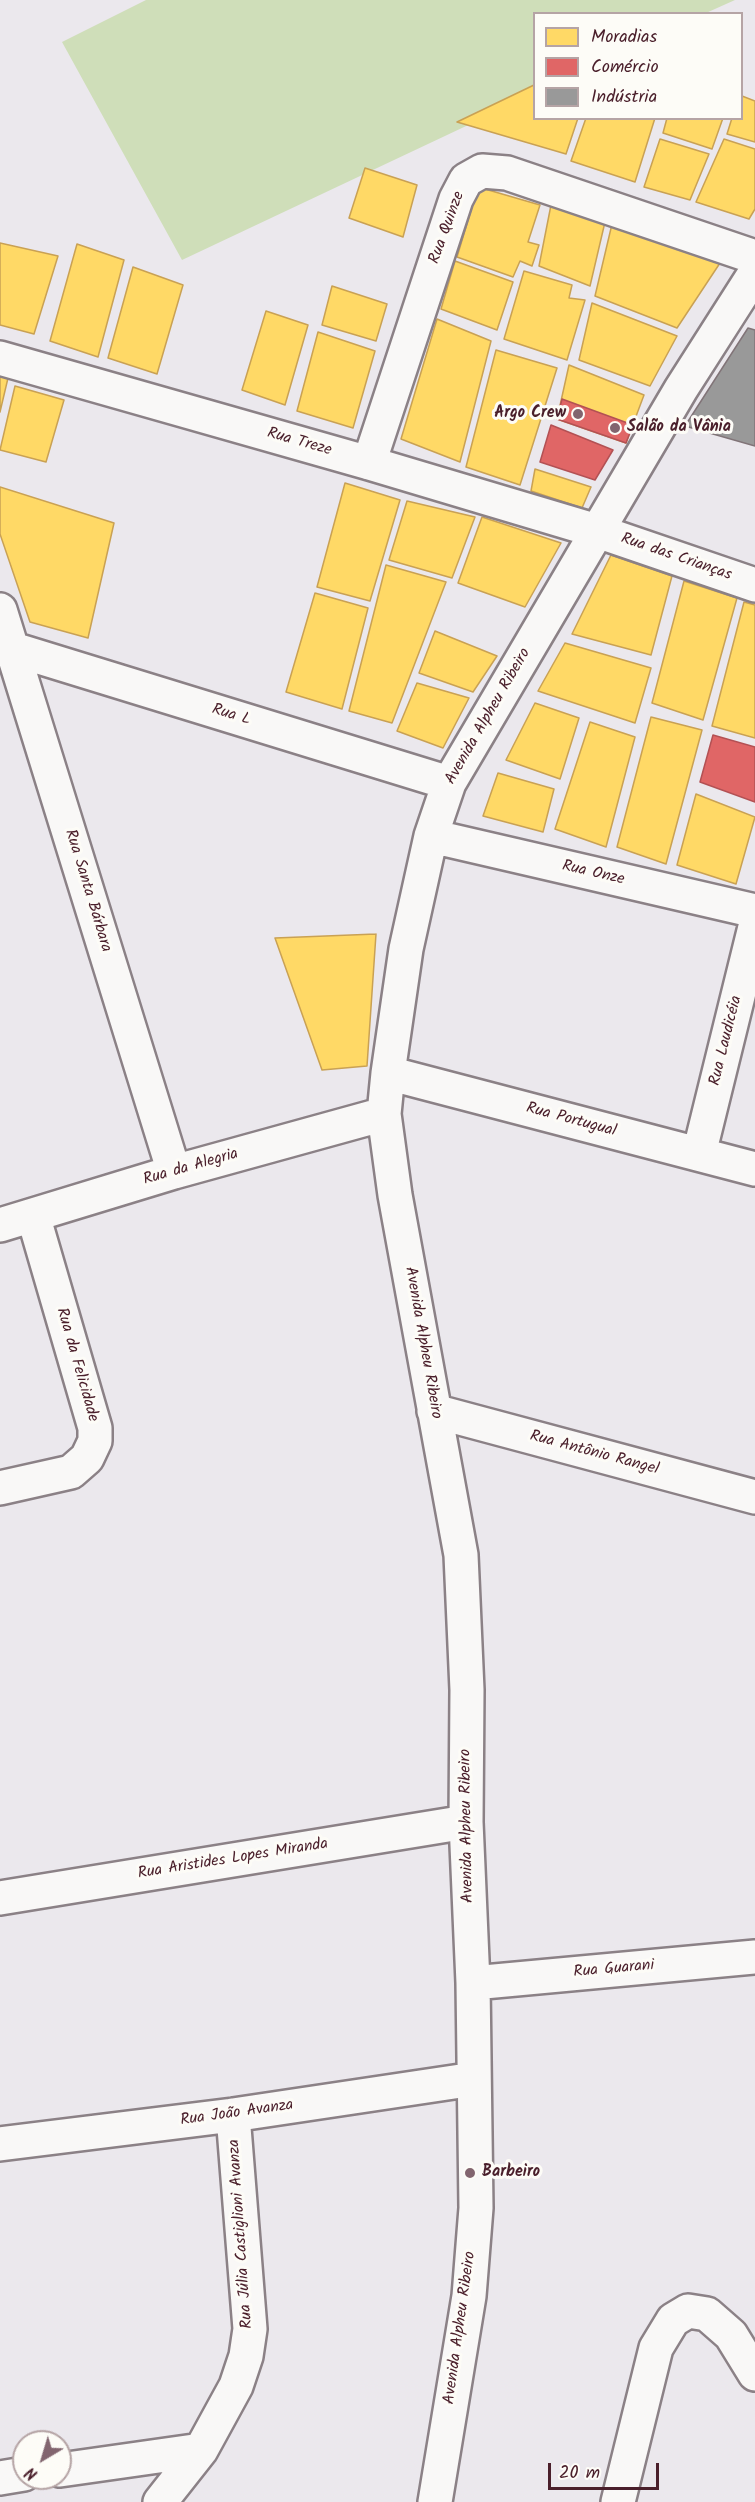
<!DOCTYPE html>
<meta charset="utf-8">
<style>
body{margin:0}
#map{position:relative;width:755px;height:2502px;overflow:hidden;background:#ebe8ed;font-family:Kalam,sans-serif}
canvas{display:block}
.legend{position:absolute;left:533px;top:12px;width:210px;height:108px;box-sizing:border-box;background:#fdfcf7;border:2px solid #b5a4a5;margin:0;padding:8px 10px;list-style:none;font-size:18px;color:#4a1f2b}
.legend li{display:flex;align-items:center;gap:12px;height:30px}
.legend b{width:30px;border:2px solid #b5a4a5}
.north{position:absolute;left:12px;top:2430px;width:60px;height:60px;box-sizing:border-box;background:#fdfcf7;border:2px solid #b5a4a5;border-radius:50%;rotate:218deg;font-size:16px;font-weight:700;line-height:24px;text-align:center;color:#4a1f2b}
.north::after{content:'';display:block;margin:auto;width:21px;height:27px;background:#82656f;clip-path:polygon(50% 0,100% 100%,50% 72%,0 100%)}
.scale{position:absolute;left:548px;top:2463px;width:111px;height:27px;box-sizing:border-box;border:3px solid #4a1f2b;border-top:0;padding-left:8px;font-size:18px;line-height:21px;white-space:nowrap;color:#4a1f2b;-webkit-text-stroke:4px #fdfcf7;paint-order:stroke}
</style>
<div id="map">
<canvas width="755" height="2502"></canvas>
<ul class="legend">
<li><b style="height:16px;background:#ffd966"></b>Moradias</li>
<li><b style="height:16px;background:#e06666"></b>Comércio</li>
<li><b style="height:16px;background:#999"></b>Indústria</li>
</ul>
<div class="north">N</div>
<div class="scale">20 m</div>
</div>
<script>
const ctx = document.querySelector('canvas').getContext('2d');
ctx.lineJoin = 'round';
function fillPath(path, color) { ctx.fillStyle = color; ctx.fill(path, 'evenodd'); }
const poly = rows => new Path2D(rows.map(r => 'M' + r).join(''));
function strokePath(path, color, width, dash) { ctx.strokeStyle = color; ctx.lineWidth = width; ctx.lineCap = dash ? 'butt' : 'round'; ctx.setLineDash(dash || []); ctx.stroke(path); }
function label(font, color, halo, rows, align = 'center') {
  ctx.font = font + ' Kalam,sans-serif'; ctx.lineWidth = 6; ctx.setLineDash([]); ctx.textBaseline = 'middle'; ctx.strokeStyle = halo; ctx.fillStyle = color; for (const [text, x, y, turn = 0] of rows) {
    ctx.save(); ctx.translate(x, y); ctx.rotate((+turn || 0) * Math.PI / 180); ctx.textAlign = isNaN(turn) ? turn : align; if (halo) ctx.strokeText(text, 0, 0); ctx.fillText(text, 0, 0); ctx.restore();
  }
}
fillPath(poly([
 [146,0,735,0,706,13,534,14,534,94,182,260,62,42]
]), '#cfdeb9');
const homes = poly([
 [534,85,534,118,578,118,566,154,457,122,534,85],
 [742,96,755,101,755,142,727,134,732,118,742,118,742,96],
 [586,118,655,118,635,182,571,161,586,118],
 [667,118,723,118,712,149,663,133,667,118],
 [660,139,709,154,690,200,644,187,660,139],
 [724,139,755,149,755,209,749,219,696,202,724,139],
 [365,168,417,185,403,237,349,218,365,168],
 [478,187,540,205,528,242,539,245,532,266,520,261,513,277,457,257,478,187],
 [551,205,605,222,590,286,539,266,551,205],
 [612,224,720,263,677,328,595,296,612,224],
 [0,243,58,256,34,334,0,325,0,243],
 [77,244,124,260,98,357,50,341,77,244],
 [455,261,513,282,497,330,441,309,455,261],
 [133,267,183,285,157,374,108,358,133,267],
 [524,271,572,285,569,298,585,300,567,360,504,339,524,271],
 [332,286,387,304,376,341,322,325,332,286],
 [592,303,677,336,650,386,579,360,592,303],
 [266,311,308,325,285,405,242,390,266,311],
 [437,319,491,341,460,462,401,439,437,319],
 [318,332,375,351,353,428,297,411,318,332],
 [496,350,557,368,520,485,466,467,496,350],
 [569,365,644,395,626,443,557,419,569,365],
 [0,375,8,378,0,412,0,375],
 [15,386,64,400,46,462,0,450,15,386],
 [535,469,591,487,582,508,531,491,535,469],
 [345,483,400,500,370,601,317,587,345,483],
 [0,487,114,523,88,638,30,622,0,534,0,487],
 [407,501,475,517,452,578,389,560,407,501],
 [482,517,561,543,525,607,458,583,482,517],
 [611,555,672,576,651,655,572,634,611,555],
 [386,565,446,582,392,723,349,711,386,565],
 [684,581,737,598,703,720,652,703,684,581],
 [315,593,368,608,342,709,286,692,315,593],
 [744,602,755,605,755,738,712,726,744,602],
 [435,631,497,656,473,692,419,673,435,631],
 [565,643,651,668,635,723,538,691,565,643],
 [417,683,469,698,443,748,397,731,417,683],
 [535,703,579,718,560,779,506,760,535,703],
 [651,717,702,730,666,864,617,847,651,717],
 [590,722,635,737,606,847,555,829,590,722],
 [498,773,554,789,543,832,483,816,498,773],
 [696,794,755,817,736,884,677,865,696,794],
 [376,934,367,1066,322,1070,275,938,376,934]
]);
fillPath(homes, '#ffd966');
strokePath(homes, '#c9a154', 1.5);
const shops = poly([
 [562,399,633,425,626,443,557,419,562,399],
 [551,425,613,450,595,480,540,462,551,425],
 [713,735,755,747,755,802,700,782,713,735]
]);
fillPath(shops, '#e06666');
strokePath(shops, '#b35154', 1.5);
const industry = poly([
 [748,328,755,330,755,446,685,426,748,328]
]);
fillPath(industry, '#999');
strokePath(industry, '#817478', 1.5);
const minor = poly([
 [0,358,369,463,597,531,755,585],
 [369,463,456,199,466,180,482,171,507,173,755,257],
 [0,610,174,1172],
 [13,649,449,783],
 [431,836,755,911],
 [388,1073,755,1169],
 [699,1154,755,927],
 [0,1225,174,1172,384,1114],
 [434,1411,755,1497],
 [0,1488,71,1472,87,1458,95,1441,95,1428,33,1215],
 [0,1898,466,1822],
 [473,1983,755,1957],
 [0,2144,233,2115,474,2079],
 [60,2470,201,2450],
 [0,2478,24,2474],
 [160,2502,201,2450,236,2386,246,2356,250,2329,233,2115],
 [435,2502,469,2296,476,2208,473,1983,466,1822,467,1690,461,1555,395,1195,384,1114,388,1073,406,949,431,836,449,783,681,389,755,273],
 [618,2502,656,2348,673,2320,688,2311,707,2314,731,2335,755,2374]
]);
strokePath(minor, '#8b8186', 38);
strokePath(minor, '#f9f8f7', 33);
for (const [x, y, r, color] of [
 [578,414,6,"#82656f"],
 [615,428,6,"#82656f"],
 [470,2173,6,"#82656f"]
]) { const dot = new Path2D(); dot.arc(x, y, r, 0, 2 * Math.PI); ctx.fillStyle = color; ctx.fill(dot); strokePath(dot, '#fdfcf7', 2); }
label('16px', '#4a1f2b', '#fdfcf7', [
 ["Rua Quinze",448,228,-70],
 ["Rua Treze",299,443,16],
 ["Rua das Crianças",676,558,19],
 ["Rua L",231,716,17],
 ["Avenida Alpheu Ribeiro",489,717,-60],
 ["Rua Onze",593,874,13],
 ["Rua Santa Bárbara",87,891,73],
 ["Rua Laudicéia",727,1041,-76],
 ["Rua Portugual",571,1121,15],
 ["Rua da Alegria",191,1168,-16],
 ["Avenida Alpheu Ribeiro",422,1343,80],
 ["Rua da Felicidade",76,1365,74],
 ["Rua Antônio Rangel",594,1454,15],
 ["Avenida Alpheu Ribeiro",468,1826,-91],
 ["Rua Aristides Lopes Miranda",233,1860,-9],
 ["Rua Guarani",614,1970,-5],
 ["Rua João Avanza",237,2114,-8],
 ["Rua Júlia Castiglioni Avanza",242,2234,-94],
 ["Avenida Alpheu Ribeiro",461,2328,-82]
]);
label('bold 16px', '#4a1f2b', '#fdfcf7', [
 ["Argo Crew",566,414,"right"],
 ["Salão da Vânia",627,428],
 ["Barbeiro",482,2173]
], 'left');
</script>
